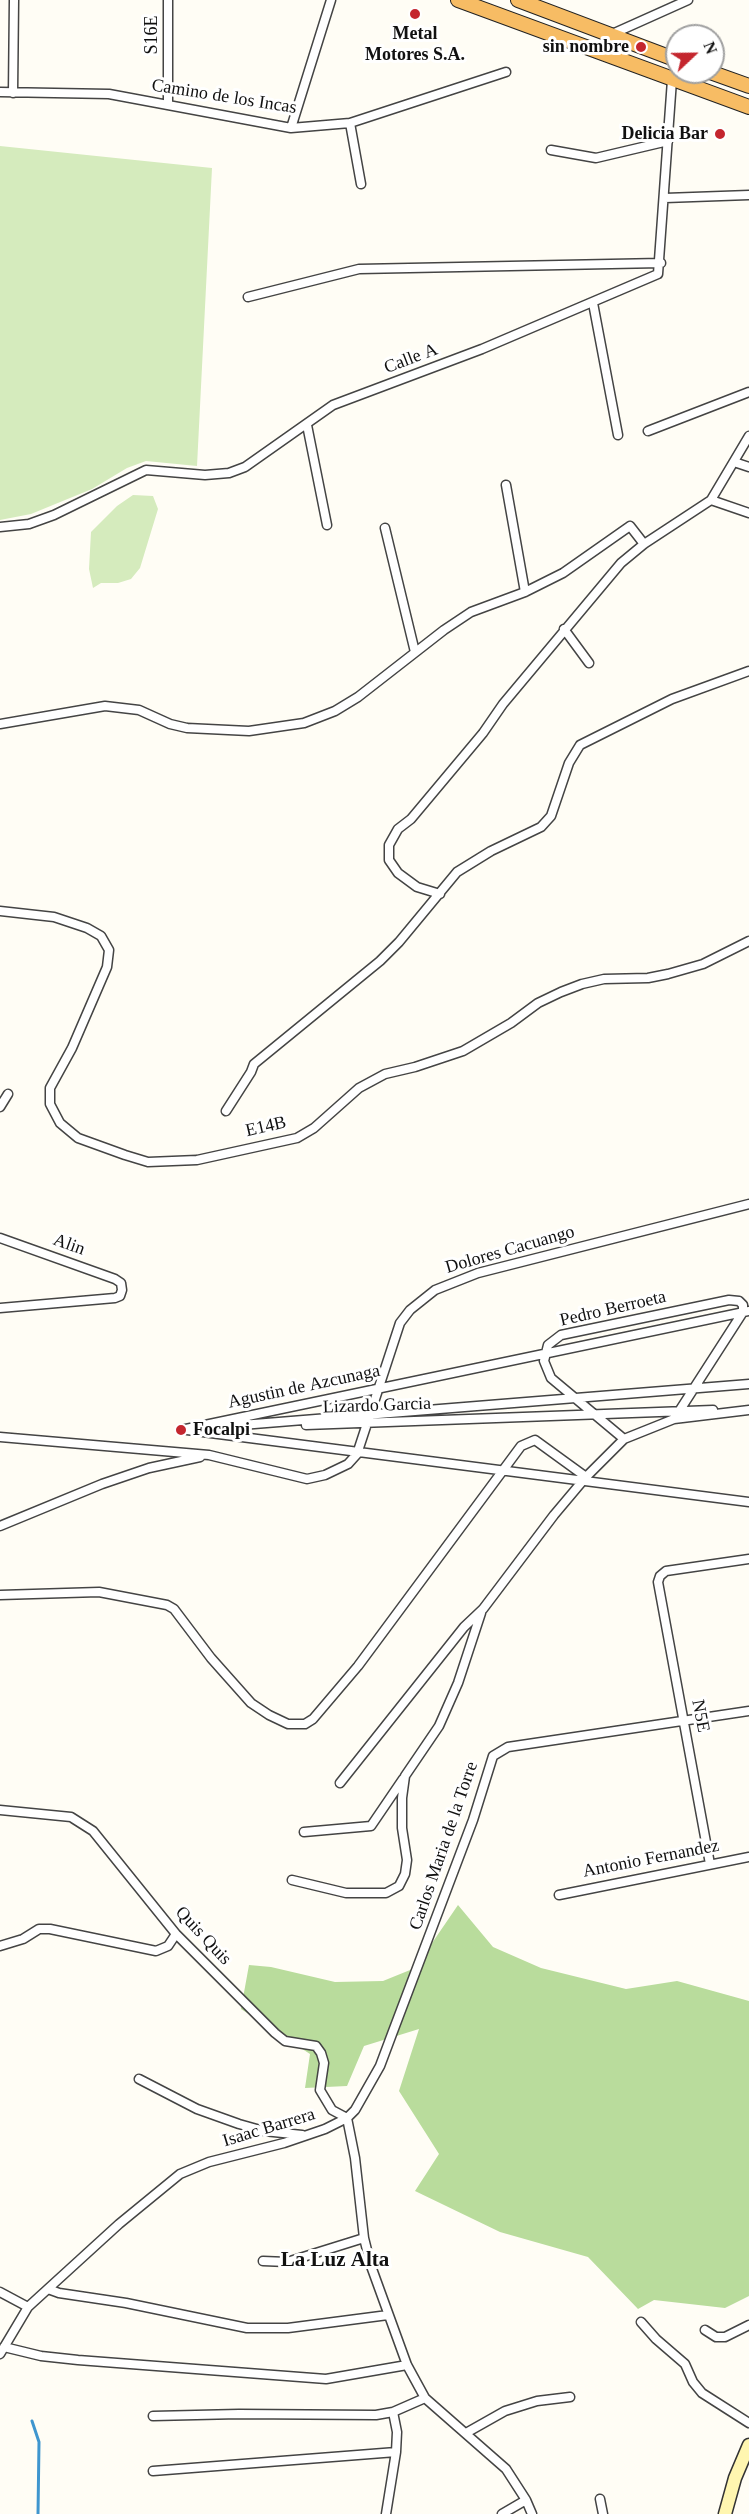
<!DOCTYPE html>
<style>
body{margin:0}
#map{position:relative;width:749px;height:2514px;overflow:hidden;background:#fffdf5;font-family:"Times New Roman",serif}
canvas{display:block}
.north{position:absolute;left:665px;top:24px;width:60px;height:60px;box-sizing:border-box;background:#fff;border:2px solid #a0a0a0;border-radius:50%;rotate:68deg;font-size:16px;font-weight:700;line-height:24px;text-align:center;color:#111}
.north::after{content:'';display:block;margin:auto;width:21px;height:27px;background:#c4262e;clip-path:polygon(50% 0,100% 100%,50% 72%,0 100%)}
</style>
<div id="map">
<canvas width="749" height="2514"></canvas>
<div class="north">N</div>
</div>
<script>
const ctx = document.querySelector('canvas').getContext('2d');
ctx.lineJoin = 'round';
function fillPath(path, color) { ctx.fillStyle = color; ctx.fill(path, 'evenodd'); }
const poly = rows => new Path2D(rows.map(r => 'M' + r).join(''));
function strokePath(path, color, width, dash) { ctx.strokeStyle = color; ctx.lineWidth = width; ctx.lineCap = dash ? 'butt' : 'round'; ctx.setLineDash(dash || []); ctx.stroke(path); }
function label(font, color, halo, rows, align = 'center') {
  ctx.font = font + ' "Times New Roman",serif'; ctx.lineWidth = 6; ctx.setLineDash([]); ctx.textBaseline = 'middle'; ctx.strokeStyle = halo; ctx.fillStyle = color; for (const [text, x, y, turn = 0] of rows) {
    ctx.save(); ctx.translate(x, y); ctx.rotate((+turn || 0) * Math.PI / 180); ctx.textAlign = isNaN(turn) ? turn : align; if (halo) ctx.strokeText(text, 0, 0); ctx.fillText(text, 0, 0); ctx.restore();
  }
}
fillPath(poly([
 [0,146,212,168,197,466,146,461,127,468,92,489,31,514,0,520],
 [133,495,153,496,158,509,140,568,131,579,118,583,101,583,93,588,89,569,91,532,117,506]
]), '#d5ebbd');
fillPath(poly([
 [458,1905,493,1947,541,1968,626,1989,677,1981,749,2001,749,2296,725,2308,654,2300,638,2309,588,2257,500,2232,415,2191,439,2154,399,2091,419,2029,364,2046,347,2086,305,2088,310,2054,241,2009,249,1965,271,1967,335,1982,383,1981,415,1968]
]), '#b9dc9c');
strokePath(poly([
 [32,2421,39,2442,38,2514]
]), '#3f96cf', 3);
const minor = poly([
 [610,35,688,0],
 [0,92,109,94,291,128,350,123,506,72],
 [13,93,14,0],
 [168,105,168,0],
 [350,123,361,184],
 [291,128,331,0],
 [551,150,596,158,668,141],
 [665,198,749,195],
 [248,297,359,269,661,263],
 [593,303,618,435],
 [307,425,327,525],
 [648,431,749,392],
 [734,462,749,467],
 [506,485,525,592],
 [711,500,749,513],
 [0,527,29,524,54,515,146,470,205,475,229,473,245,467,333,405,482,349,658,274,672,80],
 [385,528,415,652],
 [564,629,589,663],
 [0,724,105,706,139,710,170,724,187,728,249,731,304,723,335,711,358,697,444,630,471,612,525,592,563,573,630,526,644,544],
 [440,894,417,887,398,873,389,860,389,845,398,829,411,819,483,733,503,704,621,563,644,544,711,500,749,436],
 [0,911,54,917,87,928,101,936,109,950,107,967,72,1048,50,1088,50,1104,60,1123,78,1138,125,1155,148,1162,197,1160,297,1138,314,1128,359,1088,385,1074,415,1067,463,1051,511,1023,538,1003,561,992,582,984,604,979,648,978,668,974,703,964,749,941],
 [0,1107,8,1094],
 [226,1111,251,1072,254,1064,380,961,399,942,457,872,491,851,541,827,551,816,569,763,580,745,672,699,749,671],
 [0,1238,115,1279,121,1283,122,1290,120,1296,115,1298,0,1308],
 [306,1425,713,1410],
 [217,1427,749,1384],
 [181,1430,749,1311],
 [187,1430,749,1502],
 [0,1437,209,1455,307,1479,325,1475,348,1464,357,1454,400,1323,410,1310,435,1290,478,1273,749,1204],
 [624,1439,551,1378,544,1361,548,1345,561,1335,729,1300,739,1301,743,1305,743,1312,678,1413],
 [0,1526,102,1484,149,1468,200,1457],
 [0,1595,99,1592,167,1605,174,1609,211,1658,251,1703,269,1715,288,1724,305,1724,313,1719,358,1666,521,1446,535,1440,586,1477],
 [340,1783,464,1627,483,1609,554,1515,586,1477,624,1439,674,1419,749,1410],
 [0,1810,71,1817,93,1831,176,1934,275,2033,285,2041,316,2046,321,2053,324,2063,320,2090,332,2110,347,2118],
 [304,1832,371,1826,403,1779],
 [710,1864,658,1582,660,1576,666,1571,749,1559],
 [292,1880,346,1893,386,1893,399,1886,405,1874,407,1860,402,1828,402,1798,405,1776,439,1726,458,1683,481,1613],
 [559,1895,749,1857],
 [0,1946,23,1939,39,1929,50,1929,156,1951,168,1946,176,1934],
 [139,2079,197,2109,239,2124,264,2131,302,2135],
 [347,2118,355,2158,364,2238,371,2266,407,2365,425,2398,506,2469,526,2500,532,2514],
 [263,2261,287,2262,364,2238],
 [48,2289,59,2293,126,2303,247,2328,288,2328,388,2315],
 [0,2292,28,2307],
 [641,2322,656,2339,685,2364,693,2382,702,2393,749,2423],
 [705,2330,716,2337,725,2337,749,2325],
 [4,2347,41,2356,78,2360,326,2379,407,2365],
 [0,2354,28,2307,119,2224,180,2174,209,2162,284,2143,325,2129,347,2118,355,2110,380,2066,392,2034,473,1820,493,1756,508,1747,749,1711],
 [153,2416,239,2414,376,2415,393,2412,425,2398],
 [466,2433,505,2411,537,2401,570,2397],
 [153,2471,396,2452],
 [600,2499,603,2514],
 [386,2514,396,2452,397,2432,393,2412],
 [502,2514,526,2500]
]);
const secondary = poly([
 [725,2514,735,2478,749,2445]
]);
const trunk = poly([
 [458,0,749,107],
 [518,0,677,60],
 [710,72,749,86]
]);
strokePath(minor, '#444', 11);
strokePath(secondary, '#333', 15);
strokePath(trunk, '#222', 16);
strokePath(minor, '#fff', 8);
strokePath(secondary, '#fff6b0', 12);
strokePath(trunk, '#f7bc64', 14);
for (const [x, y, r, color] of [
 [415,14,6,"#c4262e"],
 [641,47,6,"#c4262e"],
 [720,134,6,"#c4262e"],
 [181,1430,6,"#c4262e"]
]) { const dot = new Path2D(); dot.arc(x, y, r, 0, 2 * Math.PI); ctx.fillStyle = color; ctx.fill(dot); strokePath(dot, '#fff', 2); }
label('bold 18px', '#111', '#fff', [
 ["Metal",415,34,"center"],
 ["Motores S.A.",415,55,"center"],
 ["sin nombre",629,47],
 ["Delicia Bar",708,134],
 ["Focalpi",193,1430,"left"]
], 'right');
label('18px', '#111', '#fff', [
 ["S16E",152,35,-90],
 ["Camino de los Incas",224,97,9],
 ["Calle A",411,359,-21],
 ["E14B",266,1127,-13],
 ["Alin",69,1245,20],
 ["Dolores Cacuango",510,1250,-16],
 ["Pedro Berroeta",613,1309,-13],
 ["Agustin de Azcunaga",304,1387,-12],
 ["Lizardo Garcia",377,1406,-2],
 ["N5E",700,1716,79],
 ["Carlos Maria de la Torre",444,1846,-71],
 ["Antonio Fernandez",651,1859,-11],
 ["Quis Quis",203,1936,47],
 ["Isaac Barrera",269,2128,-17]
]);
label('bold 21px', '#111', '#fff', [
 ["La Luz Alta",335,2261]
]);
</script>
